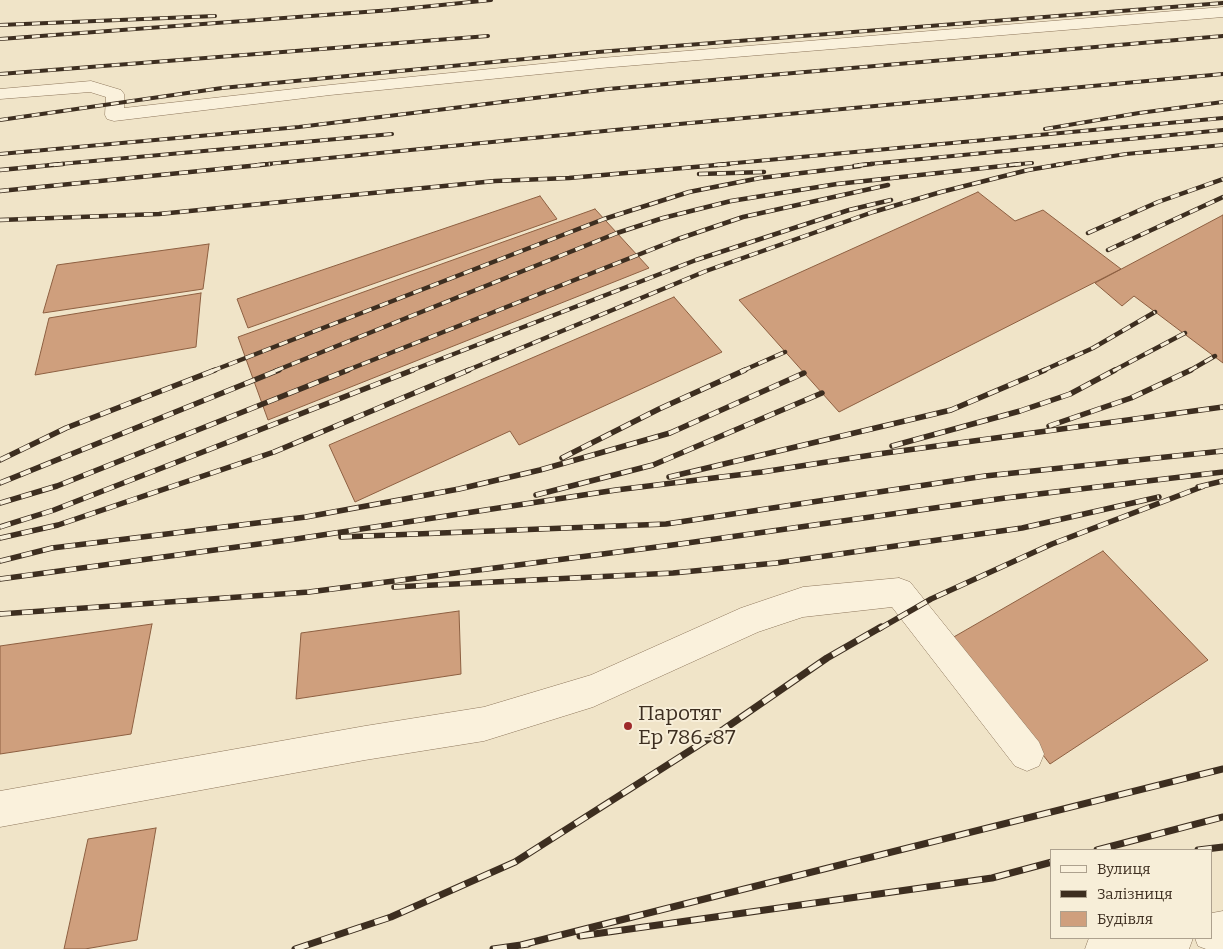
<!DOCTYPE html>
<meta charset="utf-8">
<style>
body{margin:0}
#map{position:relative;width:1223px;height:949px;overflow:hidden;background:#f0e4c8;font-family:Bitter,serif}
canvas{display:block}
.legend{position:absolute;left:1050px;top:849px;width:162px;height:90px;box-sizing:border-box;background:#f7eed8;border:1px solid #ada18e;margin:0;padding:6px 9px;list-style:none;font-size:15px;color:#3d2e20}
.legend li{display:flex;align-items:center;gap:10px;height:25px}
.legend b{width:25px;border:1px solid #ada18e}
</style>
<div id="map">
<canvas width="1223" height="949"></canvas>
<ul class="legend">
<li><b style="height:6px;background:#faf1dc"></b>Вулиця</li>
<li><b style="height:6px;background:#3d2e20"></b>Залізниця</li>
<li><b style="height:14px;background:#cf9f7d"></b>Будівля</li>
</ul>
</div>
<script>
const ctx = document.querySelector('canvas').getContext('2d');
ctx.lineJoin = 'round';
function fillPath(path, color) { ctx.fillStyle = color; ctx.fill(path, 'evenodd'); }
const poly = rows => new Path2D(rows.map(r => 'M' + r).join(''));
function strokePath(path, color, width, dash) { ctx.strokeStyle = color; ctx.lineWidth = width; ctx.lineCap = dash ? 'butt' : 'round'; ctx.setLineDash(dash || []); ctx.stroke(path); }
function label(font, color, halo, rows, align = 'center') {
  ctx.font = font + ' Bitter,serif'; ctx.lineWidth = 4; ctx.setLineDash([]); ctx.textBaseline = 'middle'; ctx.strokeStyle = halo; ctx.fillStyle = color; for (const [text, x, y, turn = 0] of rows) {
    ctx.save(); ctx.translate(x, y); ctx.rotate((+turn || 0) * Math.PI / 180); ctx.textAlign = isNaN(turn) ? turn : align; if (halo) ctx.strokeText(text, 0, 0); ctx.fillText(text, 0, 0); ctx.restore();
  }
}
const building = poly([
 [978,192,1015,221,1043,210,1121,269,839,412,739,300,978,192],
 [540,196,557,219,248,328,237,299,540,196],
 [595,209,649,268,268,420,238,337,595,209],
 [1223,215,1223,363,1134,296,1122,306,1095,283,1223,215],
 [209,244,203,289,43,313,57,265,209,244],
 [201,293,196,347,35,375,49,318,201,293],
 [674,297,722,352,519,445,510,431,355,502,329,445,674,297],
 [1103,551,1208,660,1050,764,952,638,1103,551],
 [459,611,461,674,296,699,301,633,459,611],
 [152,624,131,734,0,754,0,646,152,624],
 [156,828,137,940,85,949,64,949,88,839,156,828]
]);
fillPath(building, '#cf9f7d');
strokePath(building, '#8d5f41', 1);
const minor = poly([
 [1223,7,1223,17,601,68,330,95,114,121,107,119,105,115,106,97,90,92,0,99,0,89,91,81,121,90,124,94,124,108,330,85,601,58,1223,7],
 [899,578,910,582,1039,742,1044,754,1039,766,1027,771,1015,766,892,607,803,617,758,632,593,707,484,741,365,760,0,827,0,791,365,726,484,707,591,675,741,608,803,587,899,578],
 [1223,911,1223,949,1206,949,1198,946,1195,938,1212,938,1212,913,1223,911],
 [1089,938,1193,938,1189,949,1085,949,1089,938]
]);
strokePath(minor, '#8d765c', 1);
fillPath(minor, '#faf1dc');
const railFar3 = poly([
 [0,25,215,16],
 [0,39,392,10,491,0],
 [0,74,488,36],
 [0,120,222,88,598,52,1223,3],
 [1045,129,1139,113,1223,102],
 [0,154,299,127,608,89,1223,36],
 [49,165,392,134],
 [257,165,625,129,1223,74],
 [714,165,1223,118],
 [859,165,1223,130],
 [1009,165,1032,163],
 [1056,165,1126,154,1223,145]
]);
const railFar2 = poly([
 [854,166,872,164],
 [0,170,63,164],
 [699,174,764,172],
 [0,191,270,164],
 [0,220,159,214,495,181,569,178,729,164],
 [1088,233,1158,202,1223,179],
 [1108,250,1223,197],
 [212,371,604,219,689,192,760,178,860,166],
 [275,371,617,233,663,218,731,201,837,184,1021,164],
 [345,371,678,239,743,217,888,185],
 [410,371,696,260,849,210,891,200],
 [466,371,706,271,873,212,941,192,1028,170,1063,164],
 [742,371,785,352],
 [1042,371,1093,348,1155,312],
 [1113,371,1185,333],
 [1189,371,1215,356]
]);
const railFar1 = poly([
 [1049,426,1131,398,1191,370],
 [892,446,1020,411,1070,394,1115,370],
 [562,458,659,409,745,370],
 [0,460,66,428,215,370],
 [669,477,951,410,1045,370],
 [0,483,279,370],
 [1198,487,1223,481],
 [536,495,653,465,822,393],
 [0,503,57,486,348,370],
 [0,527,54,510,413,370],
 [341,537,666,524,985,476,1223,451],
 [0,538,58,525,274,452,469,370],
 [0,561,52,548,306,517,459,489,540,470,670,433,804,373],
 [0,579,296,539,616,490,762,472,878,454,1223,407],
 [394,587,673,573,776,563,1022,528,1159,497],
 [0,614,309,592,680,544,1005,498,1223,472],
 [879,629,931,599,1052,544,1204,486]
]);
const rail = poly([
 [1097,850,1223,817],
 [1198,850,1223,847],
 [580,936,992,878,1052,862],
 [521,945,1223,769],
 [295,949,391,917,515,862,724,729,827,658,881,627],
 [493,949,528,944]
]);
strokePath(railFar3, '#3d2e20', 4);
strokePath(railFar2, '#3d2e20', 4.5);
strokePath(railFar1, '#3d2e20', 5.5);
strokePath(rail, '#3d2e20', 7);
strokePath(railFar3, '#f7eed8', 2.5, [8]);
strokePath(railFar2, '#f7eed8', 3, [9]);
strokePath(railFar1, '#f7eed8', 4, [11]);
strokePath(rail, '#f7eed8', 5, [14]);
for (const [x, y, r, color] of [
 [628,726,5,"#9e2a2b"]
]) { const dot = new Path2D(); dot.arc(x, y, r, 0, 2 * Math.PI); ctx.fillStyle = color; ctx.fill(dot); strokePath(dot, '#f7eed8', 2); }
label('21px', '#3d2e20', '#f7eed8', [
 ["Паротяг",638,714],
 ["Ер 786-87",638,738]
], 'left');
</script>
